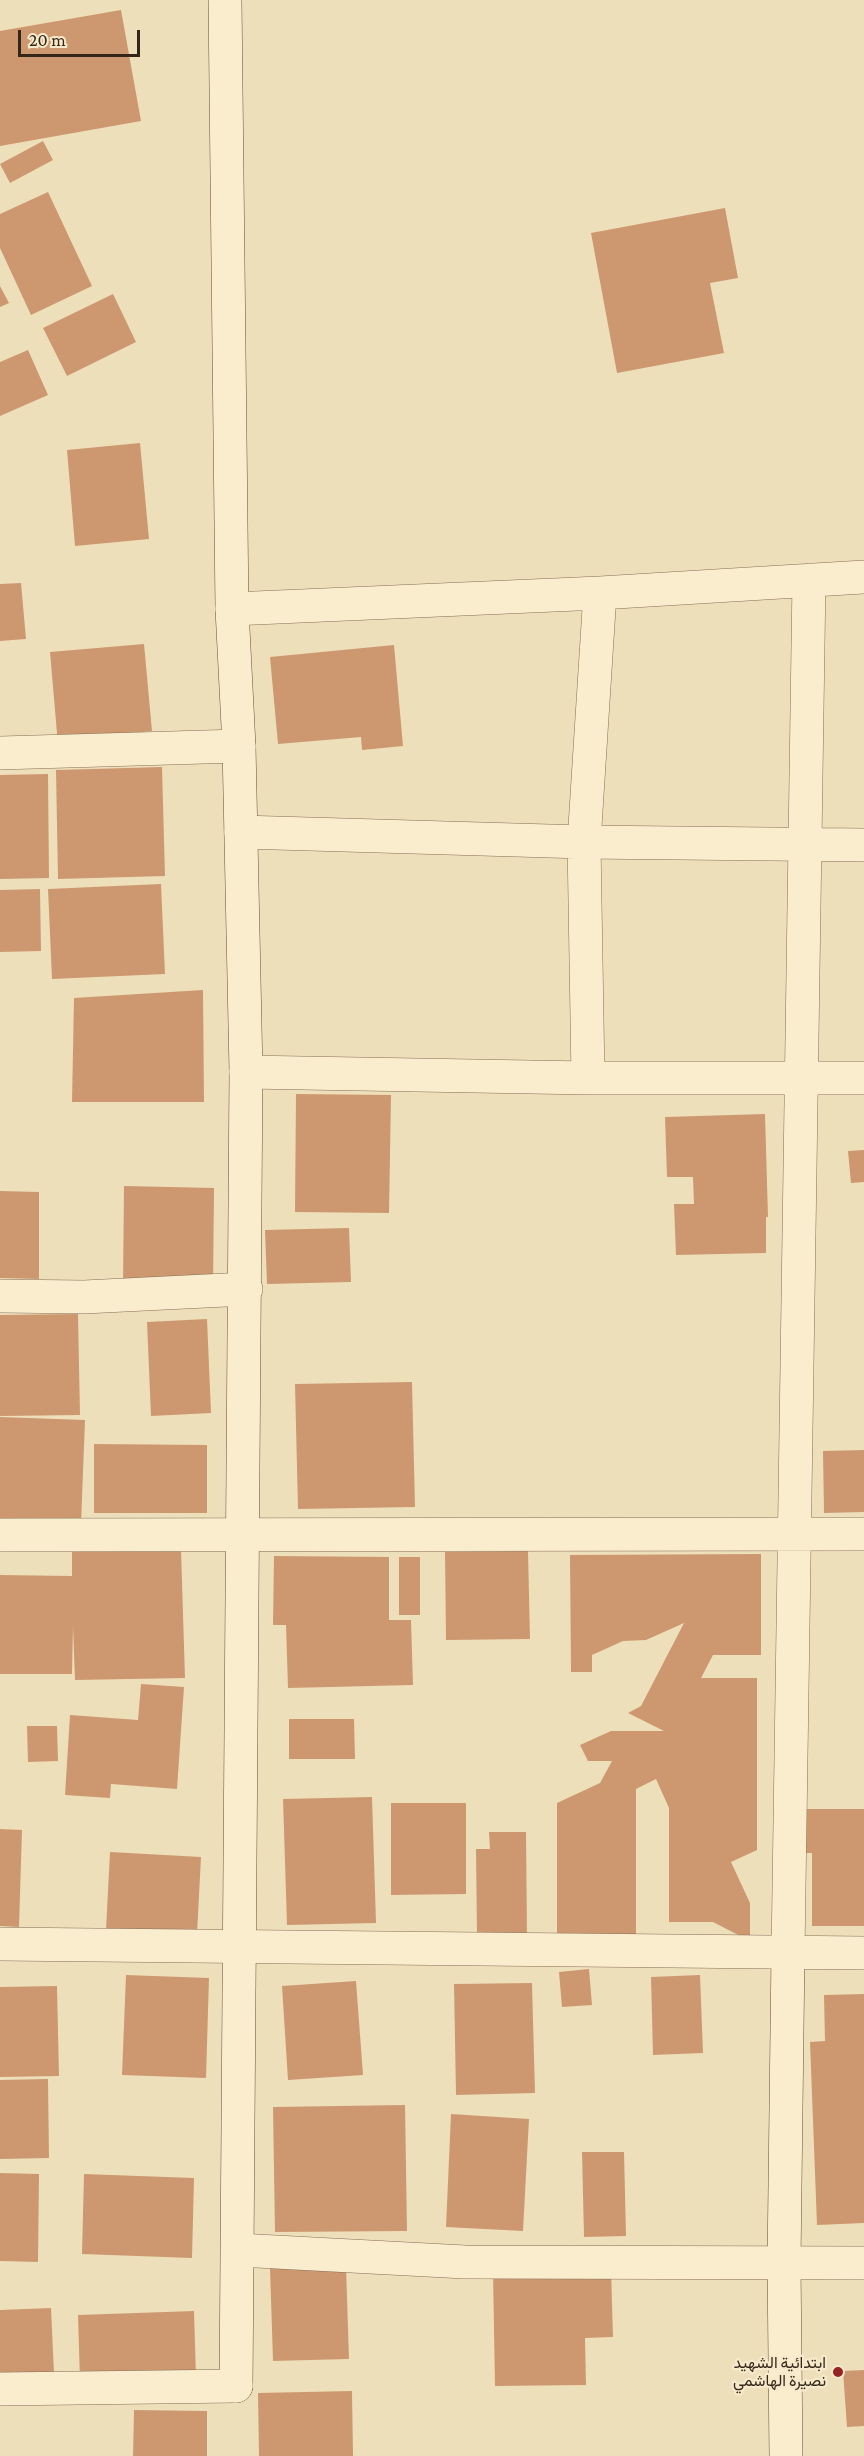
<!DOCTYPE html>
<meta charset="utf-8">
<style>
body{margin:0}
#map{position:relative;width:864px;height:2456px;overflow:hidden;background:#eedfbb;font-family:"Crimson Pro",serif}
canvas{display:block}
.scale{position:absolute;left:18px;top:30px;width:122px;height:27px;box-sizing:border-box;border:3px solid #34271a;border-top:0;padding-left:8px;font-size:18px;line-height:21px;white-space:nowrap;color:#34271a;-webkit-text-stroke:4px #f6eacb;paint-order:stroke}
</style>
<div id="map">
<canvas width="864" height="2456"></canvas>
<div class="scale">20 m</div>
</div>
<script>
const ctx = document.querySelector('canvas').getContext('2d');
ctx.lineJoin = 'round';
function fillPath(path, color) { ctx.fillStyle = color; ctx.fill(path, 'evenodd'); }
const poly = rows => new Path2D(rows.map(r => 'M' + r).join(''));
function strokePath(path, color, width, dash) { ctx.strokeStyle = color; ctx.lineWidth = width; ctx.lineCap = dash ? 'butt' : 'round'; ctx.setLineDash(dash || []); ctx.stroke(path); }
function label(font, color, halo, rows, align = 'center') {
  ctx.font = font + ' "Crimson Pro",Vazirmatn,serif'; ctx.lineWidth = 4.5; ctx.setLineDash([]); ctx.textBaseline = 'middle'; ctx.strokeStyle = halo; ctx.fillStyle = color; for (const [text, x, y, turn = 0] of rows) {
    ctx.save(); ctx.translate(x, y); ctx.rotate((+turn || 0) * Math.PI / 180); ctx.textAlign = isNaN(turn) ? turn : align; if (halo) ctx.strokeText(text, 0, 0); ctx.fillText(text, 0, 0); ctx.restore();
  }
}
fillPath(poly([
 [121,10,141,121,0,146,0,31],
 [43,141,53,160,10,183,0,164],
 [48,192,92,286,31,315,0,248,0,214],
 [725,208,738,278,710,283,724,353,617,373,591,233],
 [0,286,9,303,0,307],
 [113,294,136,342,67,376,43,328],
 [28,350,48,395,0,416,0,362],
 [140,443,149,539,75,546,67,450],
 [21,583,26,639,0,641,0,584],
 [144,644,152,731,120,734,58,745,50,652],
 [394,645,403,746,362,750,361,737,278,744,270,657],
 [162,767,165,876,58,879,56,770],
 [48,774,49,878,0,879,0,775],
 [161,884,165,974,52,979,48,889],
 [40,889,41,951,0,952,0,890],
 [203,990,204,1102,72,1102,74,998],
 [296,1094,391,1095,389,1213,295,1212],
 [765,1114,768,1217,766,1217,766,1253,676,1255,674,1204,694,1204,693,1177,667,1177,665,1117],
 [864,1150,864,1182,851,1183,848,1151],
 [124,1186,214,1188,213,1286,123,1284],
 [0,1191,39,1192,39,1279,0,1278],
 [349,1228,351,1282,267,1284,265,1230],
 [78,1314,80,1415,0,1416,0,1315],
 [207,1319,211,1413,151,1416,147,1322],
 [412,1382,415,1507,298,1509,295,1384],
 [0,1417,85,1420,81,1524,0,1521],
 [94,1444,207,1445,207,1513,94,1513],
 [864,1450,864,1512,824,1513,823,1451],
 [181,1550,185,1678,75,1680,73,1626,72,1674,0,1674,0,1575,72,1576,72,1552],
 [528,1551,530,1639,446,1640,445,1552],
 [761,1554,761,1655,713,1655,701,1678,757,1678,757,1850,731,1862,750,1903,750,1941,713,1922,669,1922,669,1808,656,1779,636,1789,636,1944,557,1944,557,1803,600,1783,612,1761,588,1761,580,1745,611,1731,664,1731,628,1713,641,1706,684,1623,646,1640,623,1641,592,1655,592,1672,571,1672,570,1555],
 [274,1556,389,1557,389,1620,411,1620,413,1685,288,1688,286,1625,273,1625],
 [399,1557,420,1557,420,1615,399,1615],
 [141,1684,184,1687,177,1789,111,1784,110,1798,65,1795,70,1715,138,1720],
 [289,1719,354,1719,355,1759,289,1759],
 [27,1726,57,1726,58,1761,28,1762],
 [372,1797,376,1923,287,1925,283,1799],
 [391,1803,466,1803,466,1894,391,1895],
 [799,1809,864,1809,864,1926,812,1926,812,1853,798,1853],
 [0,1829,22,1830,19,1927,0,1926],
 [489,1832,526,1832,527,1936,477,1936,476,1849,490,1849],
 [110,1852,201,1857,197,1934,106,1930],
 [589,1969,592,2005,562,2007,559,1972],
 [126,1975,209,1978,206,2078,122,2075],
 [700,1975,703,2053,653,2055,651,1977],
 [356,1981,363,2075,288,2080,282,1986],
 [532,1983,535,2093,456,2095,454,1984],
 [57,1986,59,2076,0,2077,0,1987],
 [864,1994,864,2223,817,2225,810,2042,825,2041,824,1995],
 [48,2079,49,2158,0,2159,0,2080],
 [405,2105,407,2231,275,2232,273,2107],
 [451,2114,529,2119,523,2231,446,2227],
 [582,2152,624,2152,626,2236,584,2237],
 [0,2173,39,2174,38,2262,0,2261],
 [84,2174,194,2178,192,2258,82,2254],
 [346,2266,349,2359,273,2361,270,2268],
 [611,2269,613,2337,585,2338,586,2385,495,2386,493,2272],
 [51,2308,54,2374,0,2377,0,2310],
 [194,2311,196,2377,80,2381,78,2315],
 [864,2370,864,2426,847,2427,843,2371],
 [352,2391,353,2456,259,2456,258,2393],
 [134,2410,207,2411,207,2456,133,2456]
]), '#cd9870');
const street = poly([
 [232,609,600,593,864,577],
 [0,753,239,746],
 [241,832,584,842,864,845],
 [246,1072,588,1078,864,1078],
 [588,1078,584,842,600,593],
 [0,1296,84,1297,246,1289],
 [0,1535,864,1534],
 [0,1944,864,1953],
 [788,1953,809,580],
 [238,2250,465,2262,864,2263],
 [0,2389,236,2386]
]);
const secondary = poly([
 [225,0,232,609,239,746,246,1072,236,2386],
 [786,2456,784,2263,788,1953]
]);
strokePath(street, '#856f55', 34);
strokePath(secondary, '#675038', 34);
strokePath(street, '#f9edce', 33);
strokePath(secondary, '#f9edce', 33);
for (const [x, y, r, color] of [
 [838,2372,6,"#952424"]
]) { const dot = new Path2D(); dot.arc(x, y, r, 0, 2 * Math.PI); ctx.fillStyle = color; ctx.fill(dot); strokePath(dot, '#f6eacb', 2); }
label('16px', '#34271a', '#f6eacb', [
 ["ابتدائية الشهيد",826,2363],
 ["نصيرة الهاشمي",826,2381]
], 'right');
</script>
